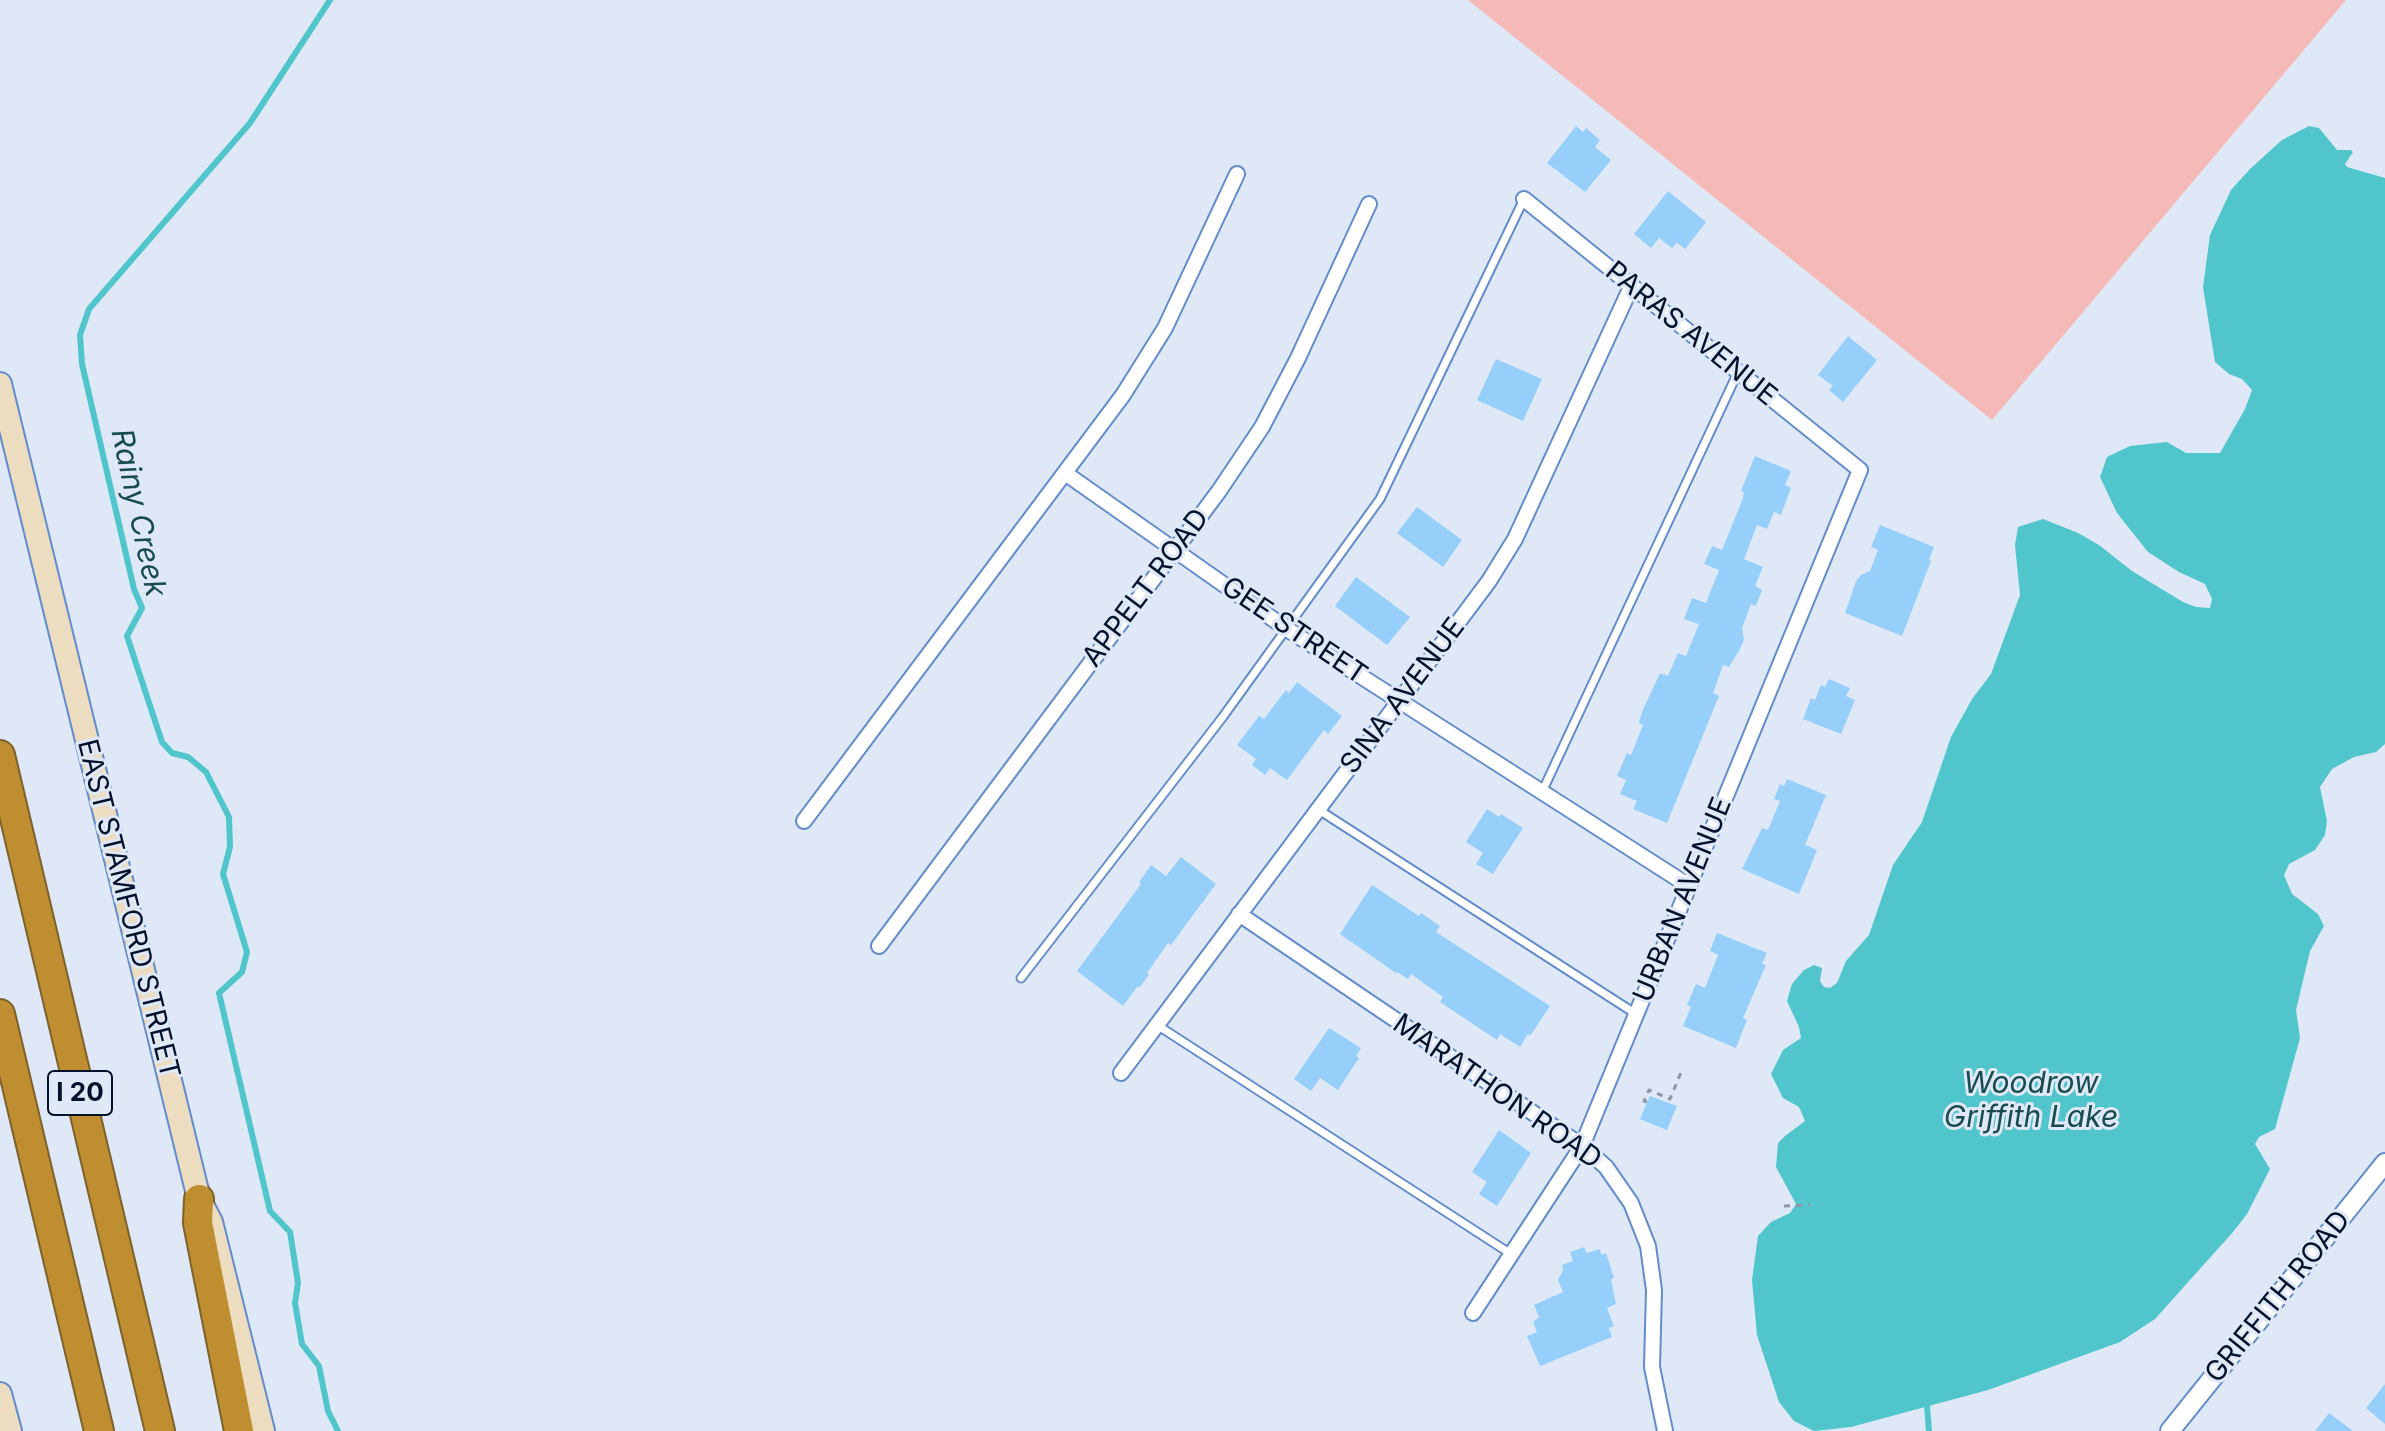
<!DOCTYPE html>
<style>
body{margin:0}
canvas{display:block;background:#dfe8f6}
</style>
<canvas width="2385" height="1431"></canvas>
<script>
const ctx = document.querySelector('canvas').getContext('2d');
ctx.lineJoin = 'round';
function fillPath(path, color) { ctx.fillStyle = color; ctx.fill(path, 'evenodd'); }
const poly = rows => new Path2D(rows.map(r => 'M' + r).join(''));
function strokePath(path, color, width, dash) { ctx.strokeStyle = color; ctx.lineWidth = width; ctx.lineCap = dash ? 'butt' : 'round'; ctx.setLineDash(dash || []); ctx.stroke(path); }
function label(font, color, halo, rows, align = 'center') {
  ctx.font = font + ' Inter,sans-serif'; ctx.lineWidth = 6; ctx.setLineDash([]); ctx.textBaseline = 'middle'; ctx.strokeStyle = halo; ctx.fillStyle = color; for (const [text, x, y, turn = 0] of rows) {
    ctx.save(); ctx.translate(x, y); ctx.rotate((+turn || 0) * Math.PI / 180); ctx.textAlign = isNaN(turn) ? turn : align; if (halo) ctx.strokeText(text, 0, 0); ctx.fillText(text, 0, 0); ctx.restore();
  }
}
fillPath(poly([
 [1468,0,2346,0,1992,420]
]), '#f5bab8');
fillPath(poly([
 [2309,126,2319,128,2337,150,2351,150,2353,152,2345,164,2347,167,2385,178,2385,744,2376,752,2354,757,2332,769,2320,787,2327,821,2325,835,2315,850,2289,864,2284,875,2292,894,2318,914,2324,926,2310,951,2296,1010,2300,1038,2275,1129,2259,1137,2255,1144,2270,1169,2247,1214,2233,1232,2155,1319,2120,1342,1988,1390,1851,1427,1814,1431,1794,1421,1779,1402,1757,1335,1752,1280,1758,1236,1771,1222,1790,1213,1796,1204,1776,1167,1778,1143,1785,1136,1805,1121,1799,1107,1783,1098,1771,1074,1783,1050,1801,1038,1799,1027,1787,1001,1792,984,1804,970,1814,965,1822,968,1820,981,1824,987,1830,988,1837,983,1846,961,1869,935,1893,865,1922,822,1951,737,1972,699,1991,674,2020,595,2015,545,2018,527,2043,519,2078,533,2099,545,2132,571,2183,602,2196,607,2210,608,2212,599,2205,584,2179,572,2148,552,2117,513,2100,477,2107,457,2130,446,2167,442,2186,453,2220,453,2245,409,2252,390,2242,379,2229,374,2215,362,2203,287,2210,235,2231,190,2250,169,2282,140]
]), '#50c5cc');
strokePath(poly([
 [330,0,250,123,89,309,80,335,82,364,134,589,142,608,127,636,162,742,172,753,188,757,206,772,229,817,230,847,223,874,247,952,242,972,219,993,270,1211,290,1232,298,1283,295,1303,302,1344,319,1366,328,1411,338,1431],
 [1929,1431,1927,1406,1930,1399]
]), '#50c5cc', 6);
fillPath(poly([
 [1576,126,1583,132,1586,128,1600,140,1595,147,1611,160,1585,192,1547,163],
 [1668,191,1706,222,1685,249,1677,243,1672,248,1659,238,1651,248,1634,234],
 [1848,336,1877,360,1843,402,1829,390,1833,386,1818,375],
 [1496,359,1542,379,1523,421,1477,400],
 [1755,456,1791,471,1785,485,1791,488,1781,515,1774,512,1767,529,1757,525,1744,559,1763,567,1755,586,1762,590,1756,606,1751,604,1742,628,1744,640,1740,649,1729,667,1723,665,1713,693,1719,696,1667,823,1633,809,1637,801,1620,794,1626,780,1617,776,1627,753,1631,755,1643,725,1639,723,1642,712,1660,673,1668,676,1678,653,1686,656,1699,624,1684,619,1692,598,1706,603,1719,570,1704,564,1712,546,1722,550,1742,501,1744,492,1741,491],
 [1417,507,1462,540,1443,567,1397,533],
 [1880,525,1934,547,1929,560,1931,561,1902,636,1845,613,1856,581,1861,575,1870,571,1878,550,1871,547],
 [1356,577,1410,617,1387,645,1335,606],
 [1829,679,1850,688,1846,696,1855,700,1841,734,1803,719,1811,698,1815,700,1821,685,1825,687],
 [1297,682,1342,716,1328,734,1324,730,1287,780,1270,768,1265,775,1252,765,1256,759,1237,745,1259,716,1264,719,1286,690,1289,693],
 [1787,779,1826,795,1805,845,1817,850,1799,894,1742,869,1762,828,1768,830,1780,801,1774,799,1780,784,1784,786],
 [1487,809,1499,817,1501,814,1523,828,1493,874,1476,864,1483,853,1466,842],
 [1181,857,1216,884,1171,945,1168,943,1147,973,1149,975,1139,988,1137,987,1123,1006,1077,971,1141,884,1139,882,1151,865,1166,876],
 [1372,885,1419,916,1421,913,1440,926,1436,932,1550,1006,1530,1036,1528,1034,1520,1047,1500,1034,1497,1040,1440,1002,1443,997,1411,974,1408,979,1397,972,1396,973,1340,934],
 [1717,933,1767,953,1762,964,1766,965,1743,1018,1747,1020,1736,1048,1683,1026,1691,1007,1687,1005,1696,984,1705,988,1718,955,1710,951],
 [1329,1028,1361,1048,1356,1056,1359,1058,1338,1090,1320,1078,1311,1091,1294,1079],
 [1650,1096,1677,1106,1667,1130,1640,1119],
 [1499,1130,1531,1153,1497,1206,1479,1194,1487,1182,1472,1172],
 [1584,1247,1587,1253,1599,1249,1602,1255,1606,1253,1614,1278,1611,1279,1616,1304,1607,1308,1614,1326,1609,1328,1612,1337,1540,1366,1527,1336,1537,1332,1533,1322,1539,1317,1534,1305,1563,1292,1558,1280,1563,1270,1562,1265,1573,1261,1570,1252],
 [2385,1384,2385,1424,2366,1408],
 [2329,1413,2353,1431,2315,1431]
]), '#96d0fa');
const service = poly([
 [1542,792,1738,372],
 [1319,810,1636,1014],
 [1021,978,1222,718,1380,499,1524,199],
 [1157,1025,1511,1254]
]);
const minor = poly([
 [1065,473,1287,629,1689,886],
 [804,821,1123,395,1165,328,1237,174],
 [1239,914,1582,1146,1606,1167,1631,1203,1648,1246,1654,1290,1652,1367,1665,1431],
 [879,946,1219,491,1262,427,1298,358,1369,204],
 [1121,1073,1489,581,1515,539,1631,287],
 [1473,1313,1582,1146,1860,470,1524,199]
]);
const tertiary = poly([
 [2170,1431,2385,1163]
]);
const secondary = poly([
 [0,384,199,1199,211,1222,263,1431],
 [0,1394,10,1431]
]);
const motorway = poly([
 [0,755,160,1431],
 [0,1014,99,1431],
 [199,1199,198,1223,239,1431]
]);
strokePath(service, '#648bcc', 11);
strokePath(minor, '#648bcc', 18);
strokePath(tertiary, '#648bcc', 22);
strokePath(secondary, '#648bcc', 26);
strokePath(motorway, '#7d622e', 32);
strokePath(poly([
 [1647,1102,1644,1101,1649,1090,1670,1099,1682,1070],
 [1784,1206,1810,1205]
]), '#8c97a9', 3, [6, 6]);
strokePath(service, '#fff', 7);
strokePath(minor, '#fff', 14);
strokePath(tertiary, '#fff', 18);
strokePath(secondary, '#ecddc1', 22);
strokePath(motorway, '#be8e30', 28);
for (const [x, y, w] of [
 [80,1093,64]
]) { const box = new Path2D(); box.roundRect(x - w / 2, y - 22, w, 44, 6); ctx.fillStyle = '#dfe8f6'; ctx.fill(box); strokePath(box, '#04112a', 2); }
label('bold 26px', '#04112a', null, [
 ["I 20",80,1093]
]);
label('28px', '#04112a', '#dfe8f6', [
 ["PARAS AVENUE",1691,334,39],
 ["APPELT ROAD",1146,588,-53],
 ["GEE STREET",1294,631,34],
 ["SINA AVENUE",1403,696,-53],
 ["URBAN AVENUE",1683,900,-68],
 ["EAST STAMFORD STREET",128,909,76],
 ["MARATHON ROAD",1497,1092,35],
 ["GRIFFITH ROAD",2278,1297,-51]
]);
label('italic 30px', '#174b4e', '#dfe8f6', [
 ["Rainy Creek",138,513,78],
 ["Woodrow",2031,1084],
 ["Griffith Lake",2031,1118]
]);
</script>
